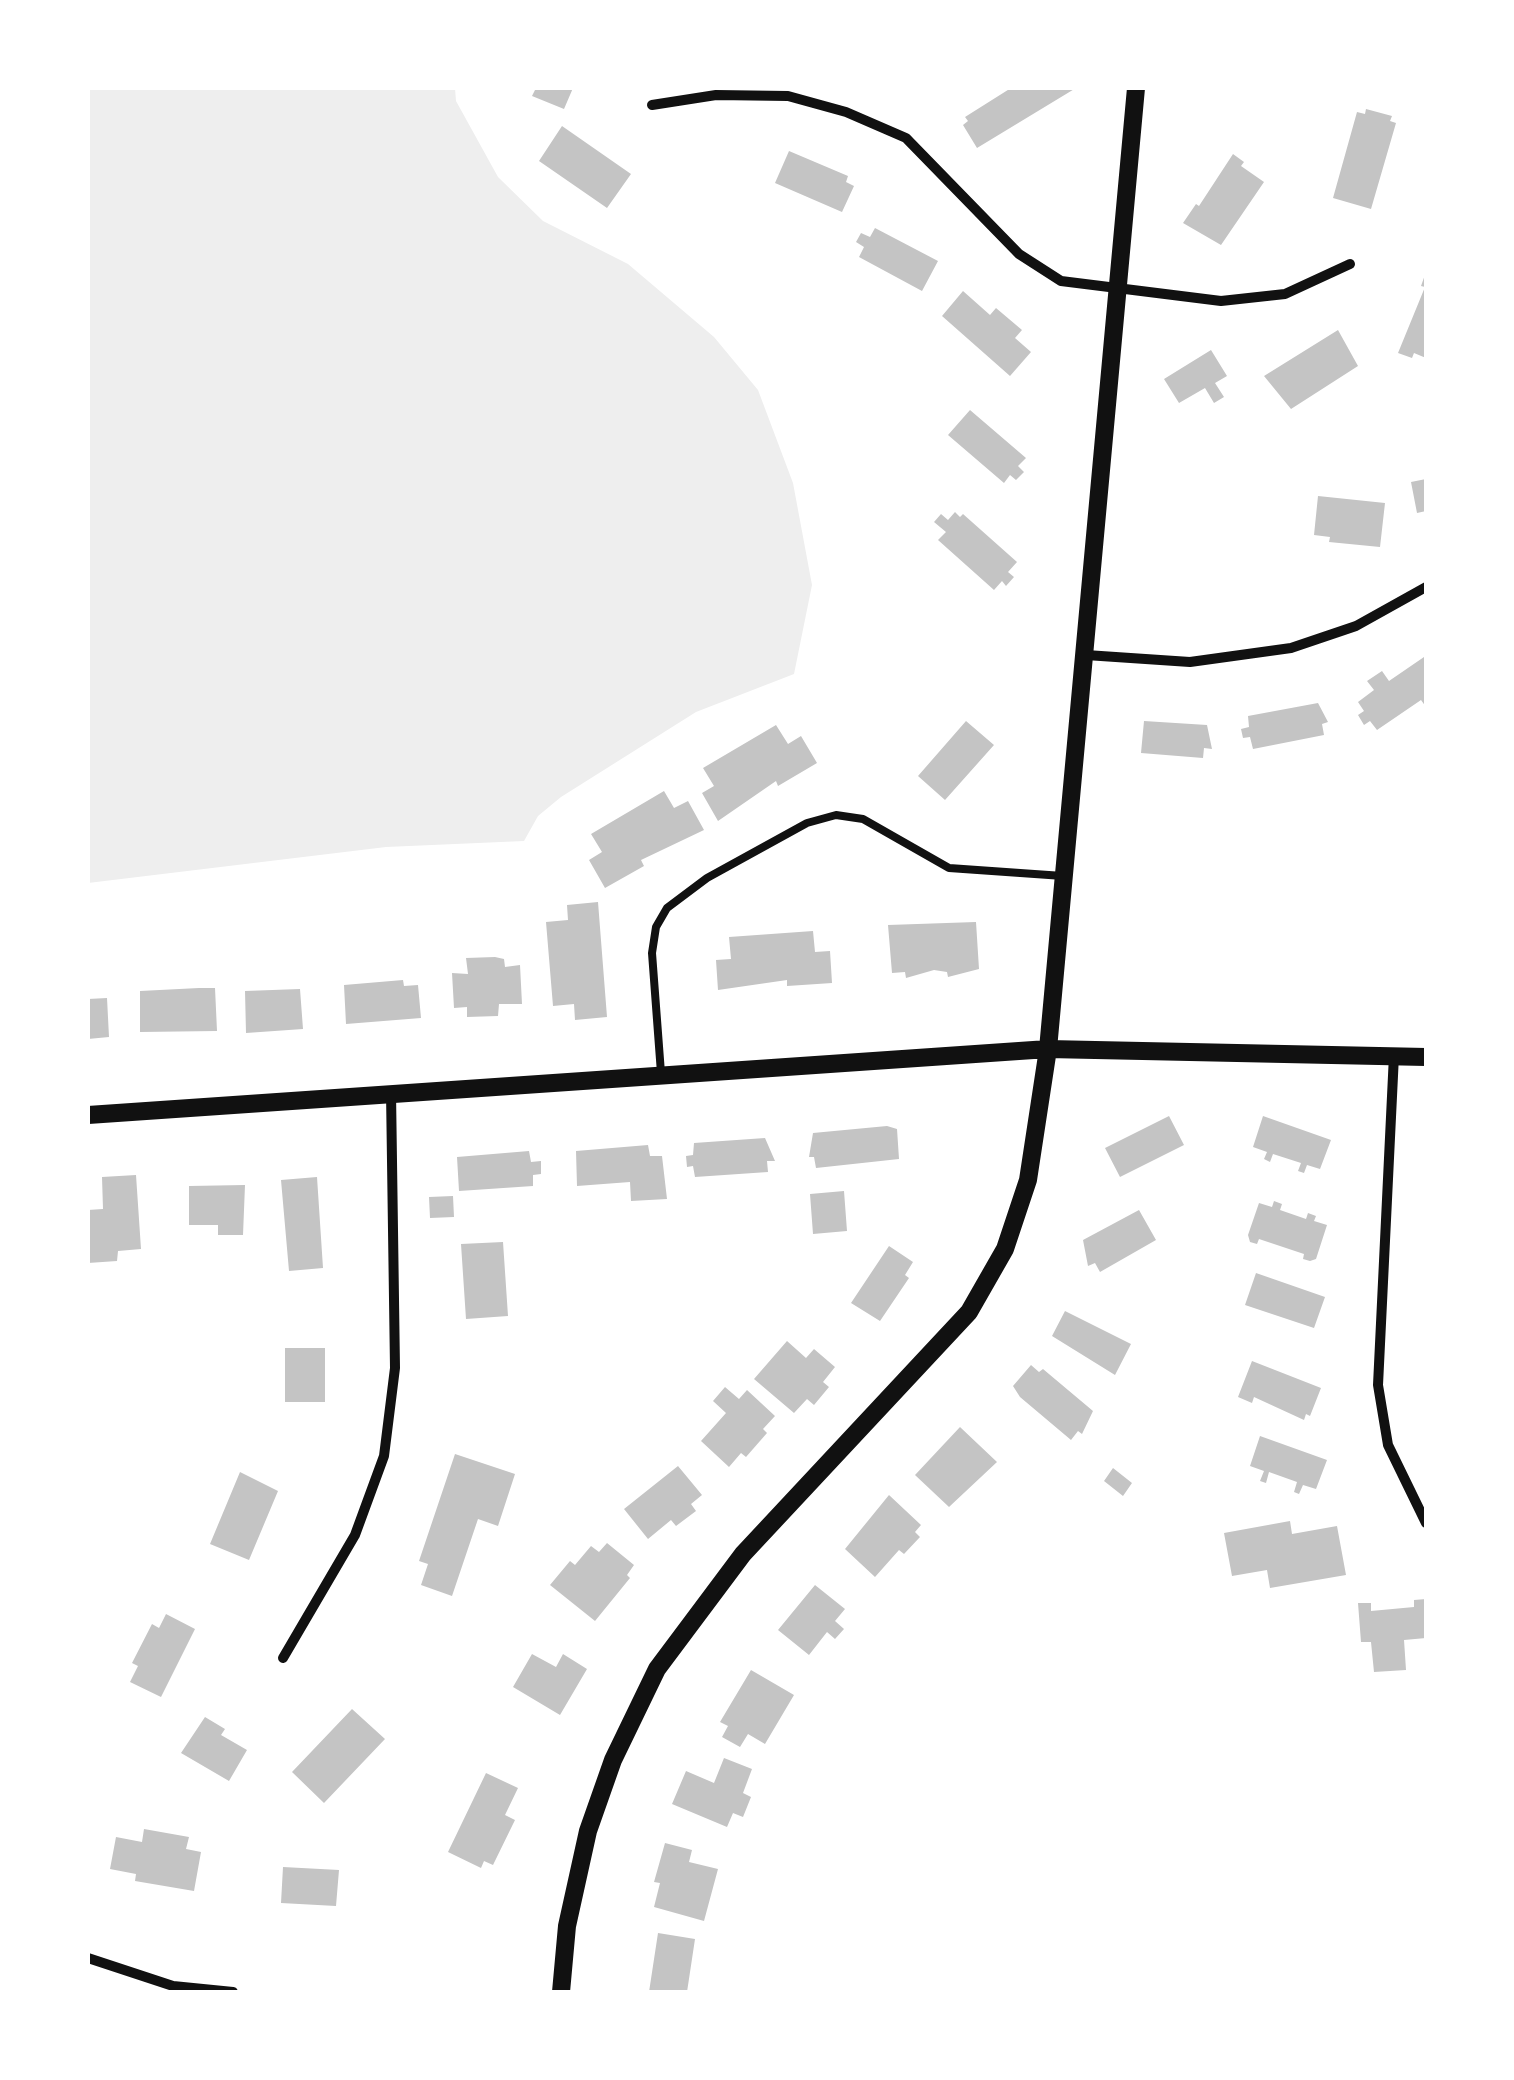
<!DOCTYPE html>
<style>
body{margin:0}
#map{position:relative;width:1514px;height:2080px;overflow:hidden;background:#fff;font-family:"Roboto Condensed",sans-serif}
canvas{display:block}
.frame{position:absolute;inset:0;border:90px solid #fff;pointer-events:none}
</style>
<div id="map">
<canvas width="1514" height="2080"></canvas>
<div class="frame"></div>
</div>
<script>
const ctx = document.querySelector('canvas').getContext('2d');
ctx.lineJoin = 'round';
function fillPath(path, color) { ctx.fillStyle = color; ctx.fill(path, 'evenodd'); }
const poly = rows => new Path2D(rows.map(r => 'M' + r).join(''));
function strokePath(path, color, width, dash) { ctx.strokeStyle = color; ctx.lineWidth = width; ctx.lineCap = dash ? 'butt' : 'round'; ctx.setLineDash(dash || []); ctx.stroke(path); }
fillPath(poly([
 [88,88,455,88,456,101,498,177,543,221,628,264,714,337,758,390,793,483,812,585,794,674,696,712,561,797,538,816,524,841,386,847,88,883]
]), '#eee');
fillPath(poly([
 [536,88,573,88,564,109,532,96],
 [1011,88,1076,88,977,148,963,125,968,121,965,117],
 [1366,109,1392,116,1390,121,1396,123,1371,209,1333,198,1357,112,1365,114],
 [562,126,631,174,607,208,539,161],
 [789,151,848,176,846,182,854,186,842,212,775,183],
 [1233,154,1244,162,1241,166,1264,182,1221,245,1183,223,1196,204,1199,206],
 [875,228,938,261,922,291,859,257,864,247,856,242,861,233,870,237],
 [1426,272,1426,358,1414,353,1412,358,1398,353,1425,287,1421,286],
 [963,291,990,315,996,308,1022,330,1015,338,1031,352,1010,376,942,316],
 [1338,330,1358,366,1291,409,1264,376],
 [1211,350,1227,376,1215,383,1224,397,1214,403,1205,388,1179,403,1164,379],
 [970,410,1026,458,1018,466,1024,472,1016,480,1010,475,1004,483,948,435],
 [1426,479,1426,511,1417,513,1411,482],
 [1318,496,1385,503,1380,547,1329,542,1330,537,1314,535],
 [955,512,960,517,963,514,1017,562,1008,572,1014,577,1006,586,1002,581,994,590,938,540,946,532,934,522,941,514,948,520],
 [1424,657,1426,707,1421,700,1377,730,1370,721,1364,725,1358,715,1364,711,1358,702,1374,690,1367,681,1382,671,1389,681],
 [1318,703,1328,722,1322,724,1324,735,1253,749,1250,737,1243,738,1241,729,1249,727,1248,716],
 [966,721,994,745,945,800,918,776],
 [1144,721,1207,725,1212,749,1204,748,1203,758,1141,753],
 [776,725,788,744,801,736,817,763,778,786,776,781,718,821,702,793,714,786,703,768],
 [664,791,674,808,688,801,704,830,641,860,644,866,605,888,589,860,602,852,591,834],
 [598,902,607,1017,575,1020,574,1004,553,1006,546,922,568,920,567,905],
 [976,922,979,969,948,977,947,972,934,970,906,978,905,972,892,973,888,925],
 [813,931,815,952,830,951,832,983,787,986,787,980,718,990,716,960,731,959,729,937],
 [495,957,504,959,505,967,520,965,522,1004,499,1004,498,1016,467,1017,467,1007,454,1008,452,973,468,974,466,958],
 [403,980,404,986,418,985,421,1018,346,1024,344,985],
 [199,988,215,988,217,1031,140,1032,140,991],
 [300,989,303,1029,246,1033,245,991],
 [107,998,109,1037,88,1039,88,999],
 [1169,1116,1184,1145,1120,1177,1105,1148],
 [1263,1116,1331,1140,1320,1169,1307,1165,1304,1173,1298,1171,1301,1163,1273,1154,1270,1162,1264,1159,1267,1152,1253,1147],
 [887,1126,897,1129,899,1159,816,1168,814,1157,809,1157,813,1133],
 [765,1138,775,1161,767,1161,768,1172,695,1177,693,1166,687,1167,686,1156,693,1155,694,1143],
 [648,1145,650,1156,662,1156,667,1199,631,1201,630,1182,577,1186,576,1151],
 [529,1151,531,1162,541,1161,541,1174,533,1175,533,1186,459,1191,457,1157],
 [136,1175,141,1249,118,1251,117,1261,88,1263,88,1210,103,1209,102,1177],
 [317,1177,323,1268,289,1271,281,1180],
 [245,1185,243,1235,218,1235,218,1225,189,1225,189,1186],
 [844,1191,847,1231,813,1234,810,1194],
 [453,1196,454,1217,430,1218,429,1197],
 [1274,1201,1282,1204,1280,1210,1306,1219,1308,1213,1316,1216,1314,1221,1327,1225,1316,1259,1310,1261,1303,1259,1304,1254,1259,1239,1257,1244,1250,1242,1248,1235,1259,1203,1272,1207],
 [1139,1210,1156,1240,1100,1272,1095,1263,1088,1266,1083,1240],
 [503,1242,508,1316,466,1319,461,1244],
 [889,1246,913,1262,905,1275,909,1278,880,1321,851,1303],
 [1256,1273,1325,1297,1314,1328,1245,1305],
 [1065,1311,1131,1344,1115,1375,1052,1336],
 [787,1341,806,1358,814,1349,835,1367,823,1382,829,1387,814,1405,807,1399,794,1413,754,1379],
 [285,1348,325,1348,325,1402,285,1402],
 [1252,1361,1321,1388,1310,1416,1306,1414,1304,1420,1254,1397,1252,1403,1238,1397],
 [1031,1365,1039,1372,1043,1369,1093,1411,1082,1434,1078,1431,1071,1440,1020,1397,1013,1386],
 [725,1387,739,1399,747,1390,775,1416,763,1429,767,1433,746,1457,741,1453,729,1467,701,1441,726,1413,713,1401],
 [960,1427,997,1462,949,1507,915,1475],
 [1260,1436,1327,1460,1316,1489,1303,1485,1299,1494,1294,1492,1297,1482,1269,1472,1266,1483,1260,1481,1264,1471,1250,1466],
 [455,1454,515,1474,498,1526,478,1519,452,1596,421,1585,428,1564,419,1561],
 [678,1466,702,1495,691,1504,696,1511,676,1526,671,1520,648,1539,624,1509],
 [1113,1468,1132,1483,1123,1496,1104,1481],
 [240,1472,278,1491,249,1560,210,1544],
 [889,1495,921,1525,915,1532,920,1537,904,1554,899,1550,875,1577,845,1549],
 [1290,1521,1292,1534,1337,1526,1346,1575,1270,1588,1267,1570,1232,1576,1224,1533],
 [607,1543,634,1565,627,1575,630,1578,595,1621,550,1585,570,1561,575,1565,591,1546,599,1552],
 [815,1585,845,1609,835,1621,844,1629,835,1639,827,1632,809,1655,778,1630],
 [1426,1599,1426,1638,1404,1640,1406,1670,1374,1672,1371,1642,1361,1642,1358,1603,1371,1603,1371,1611,1414,1607,1414,1600],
 [166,1614,195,1629,161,1697,130,1682,138,1666,132,1663,152,1624,159,1628],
 [532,1654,556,1667,563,1654,587,1669,560,1715,513,1687],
 [751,1670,794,1695,765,1744,748,1734,740,1747,722,1737,728,1726,720,1722],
 [352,1709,385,1739,324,1803,292,1772],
 [205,1717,225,1729,221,1735,247,1750,229,1781,181,1753],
 [724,1758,752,1769,743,1793,751,1797,743,1817,733,1813,727,1827,672,1804,686,1771,714,1783],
 [486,1773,518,1788,505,1815,515,1820,493,1865,484,1861,481,1868,448,1852],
 [144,1829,189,1837,186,1849,201,1852,194,1891,135,1881,136,1874,110,1869,116,1837,142,1842],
 [665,1843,692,1850,689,1862,718,1869,704,1921,654,1907,660,1883,654,1882],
 [283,1867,339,1870,336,1906,281,1903],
 [658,1933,695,1939,687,1992,649,1992]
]), '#c4c4c4');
strokePath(poly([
 [661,1073,652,953,656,927,667,908,707,878,807,823,836,815,863,819,949,868,1063,876]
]), '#111', 8);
strokePath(poly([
 [652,105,716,95,788,96,846,112,906,138,1019,254,1061,281,1221,301,1285,294,1350,264],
 [1086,655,1190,662,1291,648,1356,626,1426,587],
 [1394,1055,1378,1385,1388,1445,1426,1523],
 [283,1658,355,1535,384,1456,395,1368,391,1092],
 [88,1958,173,1986,233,1992]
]), '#111', 10);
strokePath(poly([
 [88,1115,1048,1049,1426,1057],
 [561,1992,567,1926,588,1831,613,1760,657,1669,743,1554,969,1312,1005,1249,1028,1180,1048,1049,1136,88]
]), '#111', 18);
</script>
